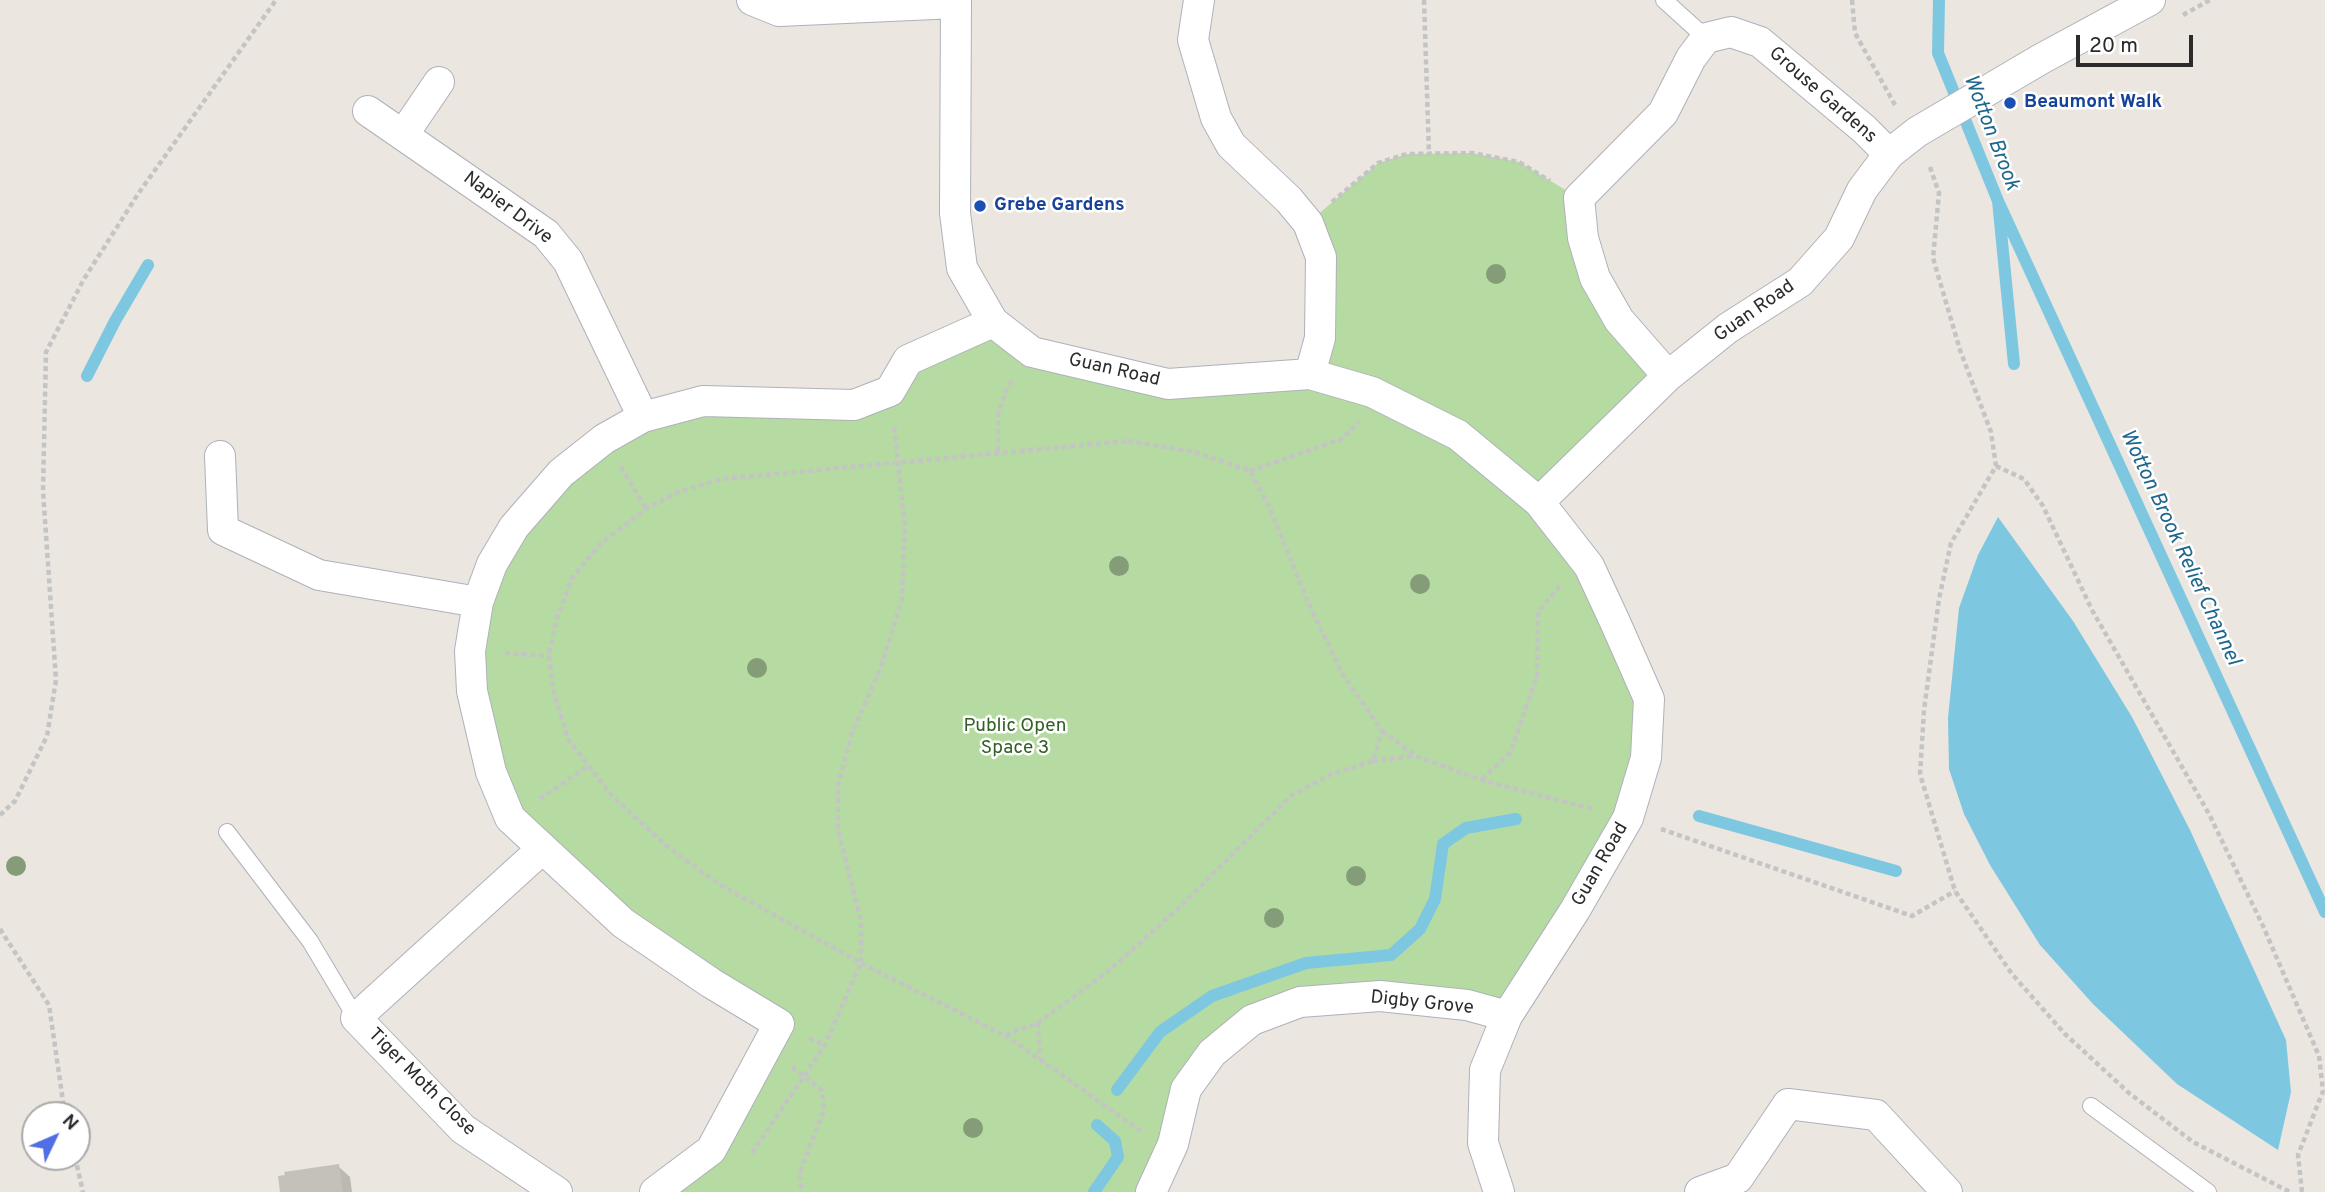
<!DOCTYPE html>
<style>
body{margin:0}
#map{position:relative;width:2325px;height:1192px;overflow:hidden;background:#ebe6df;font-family:Overpass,sans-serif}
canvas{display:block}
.north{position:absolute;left:21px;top:1101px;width:70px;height:70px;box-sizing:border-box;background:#fff;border:2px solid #aaa;border-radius:50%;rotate:46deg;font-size:19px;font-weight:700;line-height:28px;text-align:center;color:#2b2b2b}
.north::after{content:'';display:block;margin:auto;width:24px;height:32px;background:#526ee5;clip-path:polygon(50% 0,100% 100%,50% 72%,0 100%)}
.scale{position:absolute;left:2076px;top:35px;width:117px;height:32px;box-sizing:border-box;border:4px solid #2b2b2b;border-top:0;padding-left:9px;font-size:21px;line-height:24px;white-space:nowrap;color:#2b2b2b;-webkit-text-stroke:5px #fff;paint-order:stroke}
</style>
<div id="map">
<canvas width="2325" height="1192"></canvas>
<div class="north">N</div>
<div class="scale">20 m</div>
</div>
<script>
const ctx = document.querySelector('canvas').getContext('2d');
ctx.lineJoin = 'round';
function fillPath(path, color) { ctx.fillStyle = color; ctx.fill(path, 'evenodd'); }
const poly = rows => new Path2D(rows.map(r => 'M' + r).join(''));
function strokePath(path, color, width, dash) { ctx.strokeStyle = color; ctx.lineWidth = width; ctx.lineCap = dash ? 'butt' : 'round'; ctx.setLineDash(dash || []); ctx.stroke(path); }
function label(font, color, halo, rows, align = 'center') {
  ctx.font = font + ' Overpass,sans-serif'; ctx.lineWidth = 5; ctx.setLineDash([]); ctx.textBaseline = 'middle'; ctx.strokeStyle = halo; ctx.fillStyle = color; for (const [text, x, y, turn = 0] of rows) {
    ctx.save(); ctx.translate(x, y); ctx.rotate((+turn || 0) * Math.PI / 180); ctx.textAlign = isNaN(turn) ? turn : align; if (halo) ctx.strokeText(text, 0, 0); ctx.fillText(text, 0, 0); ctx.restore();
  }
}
fillPath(poly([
 [1472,153,1519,162,1579,198,1583,238,1668,376,1539,502,1649,699,1646,758,1507,1016,1300,1002,1212,1053,1151,1192,655,1192,711,1150,779,1024,541,850,491,772,470,651,514,527,643,417,854,404,908,360,993,322,1033,352,1168,384,1310,374,1308,223,1378,163,1407,154]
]), '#b6dba2');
fillPath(poly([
 [1998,517,2073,621,2132,717,2190,830,2286,1040,2291,1092,2278,1150,2177,1084,2093,1004,2040,945,1990,865,1964,814,1949,769,1948,718,1959,608,1978,555]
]), '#7ec7e1');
fillPath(poly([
 [338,1166,350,1177,352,1192,282,1192,287,1176]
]), '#0003');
strokePath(poly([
 [1939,0,1938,53,1998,201,2014,364],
 [1998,201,2325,912],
 [87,376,115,321,148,265],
 [1699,816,1896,871],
 [1117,1090,1160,1032,1212,996,1306,963,1391,955,1420,929,1435,899,1443,844,1466,828,1516,819],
 [1094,1192,1118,1157,1115,1141,1097,1125]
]), '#7ec7e1', 12);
fillPath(poly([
 [339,1164,343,1192,280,1192,278,1176,285,1175,284,1172]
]), '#c4c0ba');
const service = poly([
 [1664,0,1706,38],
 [227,832,310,941,356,1018],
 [2091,1106,2208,1192]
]);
const minor = poly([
 [752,0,779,11,956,3],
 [956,0,955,213,962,268,993,322,1032,352,1168,384,1310,374,1372,392,1458,435,1539,502,1589,566,1615,622,1649,699,1646,758,1628,818,1575,910,1507,1016,1485,1070,1483,1143,1499,1192],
 [1199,0,1193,40,1216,118,1231,145,1289,200,1308,223,1321,257,1320,338,1310,374],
 [368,111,546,234,568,261,643,417],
 [403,135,439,82],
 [1668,376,1619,320,1595,278,1583,238,1579,198,1663,113,1691,58,1706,38,1731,32,1760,42,1864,129,1889,154],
 [220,456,223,530,319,575,478,602],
 [1539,502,1668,376,1728,328,1800,282,1839,238,1862,190,1889,154,1917,132,2041,59,2150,0],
 [541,850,356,1018,463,1129,557,1192],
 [655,1192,711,1150,779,1024,711,983,623,923,510,818,491,772,472,691,470,651,478,602,492,564,514,527,561,473,604,439,643,417,703,401,854,405,890,391,908,360,993,322],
 [1151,1192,1173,1144,1186,1089,1212,1053,1252,1020,1300,1002,1380,996,1467,1005,1507,1016],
 [1700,1192,1738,1178,1788,1104,1876,1115,1947,1192]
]);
strokePath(service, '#afb1ba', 18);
strokePath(minor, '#afb1ba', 32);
strokePath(poly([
 [1424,0,1429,154],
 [1852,0,1855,33,1895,105],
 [2183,15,2210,0],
 [1930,167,1939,193,1933,258,1960,350,1991,432,1996,466,1951,543,1939,599,1924,710,1920,774,1955,891,2012,974,2065,1034,2129,1093,2193,1142,2290,1192],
 [1332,202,1378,163,1407,154,1472,153,1519,162,1550,181],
 [1128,441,1195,452,1250,471,1269,506,1307,600,1342,673,1382,731,1373,761,1331,774,1291,796,1181,906,1106,973,1038,1023,1004,1035,861,963,722,886,669,848,612,796,568,739,554,693,549,656,556,620,573,577,600,544,646,509,678,492,722,479,1128,441],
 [998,451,998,415,1006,390,1013,379],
 [1996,466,2024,479,2043,506,2092,610,2209,814,2263,926,2319,1056,2323,1091,2298,1155,2302,1192],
 [621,467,646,509],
 [1250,471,1342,439,1359,422],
 [505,653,549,656],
 [1382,731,1416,756,1481,780,1593,809],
 [1373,761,1414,756],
 [1482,779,1510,753,1537,676,1538,612,1560,586],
 [540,799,588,766],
 [0,815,15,801,47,736,56,680,43,491,46,352,84,279,138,194,276,0],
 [1661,829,1912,916,1955,891],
 [0,929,49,1005,65,1115],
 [1038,1023,1040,1059],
 [1005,1035,1141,1131],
 [809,1038,825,1045],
 [792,1067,822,1090,824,1110,799,1174,802,1192],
 [752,1153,825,1045,861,963,861,922,838,830,838,785,853,730,880,670,902,599,905,527,894,426],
 [75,1157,83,1192]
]), '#c4c4c4', 4.5, [5, 3.5]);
strokePath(service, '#fff', 16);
strokePath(minor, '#fff', 30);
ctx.fillStyle = '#849c78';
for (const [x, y] of [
 [1496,274],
 [1119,566],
 [1420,584],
 [757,668],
 [16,866],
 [1356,876],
 [1274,918],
 [973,1128]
]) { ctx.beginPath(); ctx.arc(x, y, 10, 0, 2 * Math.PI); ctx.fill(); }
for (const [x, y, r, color] of [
 [2010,103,7,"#1a4fb4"],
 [980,206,7,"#1a4fb4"]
]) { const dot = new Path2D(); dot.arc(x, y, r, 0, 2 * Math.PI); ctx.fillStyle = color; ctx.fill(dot); strokePath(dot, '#fff', 2.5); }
label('19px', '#2b2b2b', '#fff', [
 ["Grouse Gardens",1822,96,41],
 ["Napier Drive",507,209,37],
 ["Guan Road",1755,312,-35],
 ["Guan Road",1114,371,13],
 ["Guan Road",1601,865,-60],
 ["Digby Grove",1422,1004,6],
 ["Tiger Moth Close",421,1083,45]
]);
label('bold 19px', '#164399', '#fff', [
 ["Beaumont Walk",2024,103],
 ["Grebe Gardens",994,206]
], 'left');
label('19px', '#306023', '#fff', [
 ["Public Open",1015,727],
 ["Space 3",1015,749]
]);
label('italic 21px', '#1d678d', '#fff', [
 ["Wotton Brook",1990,133,69],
 ["Wotton Brook Relief Channel",2179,548,65]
]);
</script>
